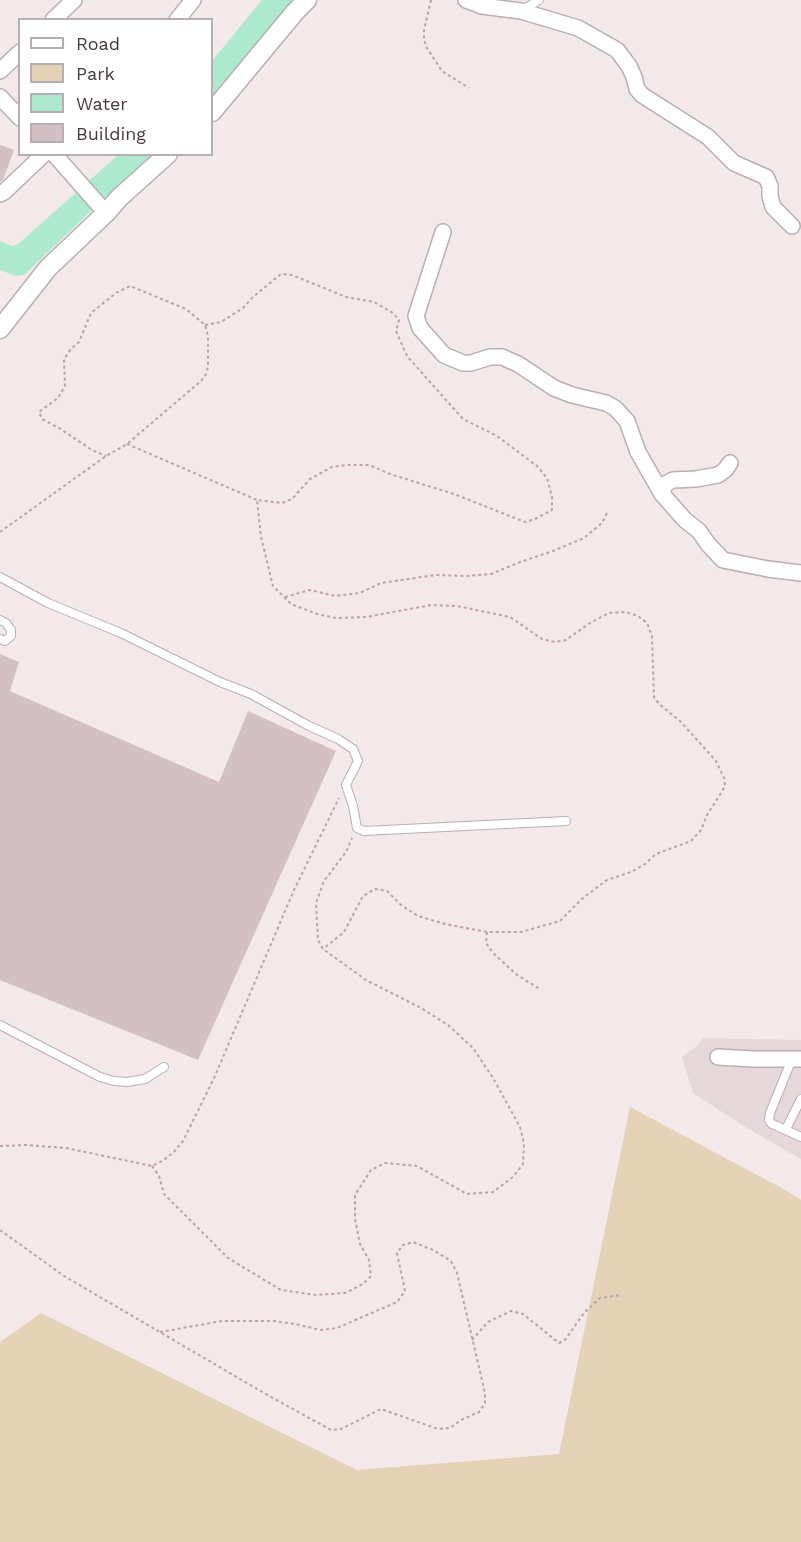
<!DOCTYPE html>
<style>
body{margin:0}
#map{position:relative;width:801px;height:1542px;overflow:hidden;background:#f3e9ea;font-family:"Work Sans",sans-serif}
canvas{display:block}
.legend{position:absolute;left:18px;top:18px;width:195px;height:138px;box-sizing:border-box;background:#fff;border:2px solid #b5afb1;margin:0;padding:8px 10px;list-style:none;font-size:18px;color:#46383b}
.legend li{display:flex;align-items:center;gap:12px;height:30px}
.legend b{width:30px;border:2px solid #b5afb1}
</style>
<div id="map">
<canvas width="801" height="1542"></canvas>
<ul class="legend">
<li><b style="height:8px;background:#fff"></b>Road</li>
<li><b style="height:16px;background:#e3d2b6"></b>Park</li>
<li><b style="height:16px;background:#ace9cf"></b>Water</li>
<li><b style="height:16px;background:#d3c0c4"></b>Building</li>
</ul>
</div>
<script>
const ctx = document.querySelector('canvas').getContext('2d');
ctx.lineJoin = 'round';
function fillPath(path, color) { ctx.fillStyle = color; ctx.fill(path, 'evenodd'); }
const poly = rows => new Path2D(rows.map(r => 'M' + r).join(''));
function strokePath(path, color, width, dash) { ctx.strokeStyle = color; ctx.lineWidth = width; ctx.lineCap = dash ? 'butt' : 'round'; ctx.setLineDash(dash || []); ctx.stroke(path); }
fillPath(poly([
 [703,1038,801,1040,801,1159,747,1128,693,1093,682,1057,698,1045]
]), '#e6d8da');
fillPath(poly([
 [630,1107,787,1191,801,1200,801,1542,0,1542,0,1342,41,1313,357,1470,559,1454]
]), '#e3d2b6');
fillPath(poly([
 [262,0,292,0,212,98,212,61],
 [118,155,156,155,93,209,24,275,16,276,0,270,0,241,12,246,17,245]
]), '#ace9cf');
fillPath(poly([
 [0,145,14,150,3,180,0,182],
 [0,654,19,662,10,691,219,782,248,711,336,751,198,1060,0,980]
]), '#d3c0c4');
const service = poly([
 [523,10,539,0],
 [0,577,48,603,121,633,220,682,251,694,309,726,338,739,353,749,358,761,346,785,353,806,357,828,364,831,566,821],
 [0,620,6,623,11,630,11,636,5,641,0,639],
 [0,1025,100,1077,114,1081,127,1082,145,1079,164,1067],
 [792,1059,770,1113,769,1120,772,1124,777,1126,801,1137],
 [786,1129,801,1099]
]);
const minor = poly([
 [466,0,482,6,521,11,578,28,617,50,629,66,634,77,637,89,642,95,708,137,734,163,766,177,770,186,770,196,773,207,792,226],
 [53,20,74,0],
 [177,20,193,0],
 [0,71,20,52],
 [0,97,20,118],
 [54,154,106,213],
 [0,194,4,192,44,154],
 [443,232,416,316,420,328,444,355,463,363,471,363,490,357,502,357,518,364,554,388,572,395,606,403,615,408,627,421,638,452,662,494,685,520,699,531,708,544,723,560,768,569,801,573],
 [662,494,665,484,673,480,696,479,718,475,725,470,730,463],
 [718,1057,753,1059,801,1059]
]);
const tertiary = poly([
 [212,112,295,12,307,0],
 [0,329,48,268,106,213,119,198,168,154]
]);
strokePath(service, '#bdadaf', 10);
strokePath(minor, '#bdadaf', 18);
strokePath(tertiary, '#bdadaf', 21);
strokePath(poly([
 [431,0,424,30,424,40,427,48,442,71,469,88],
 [205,325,221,322,243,308,253,297,281,274,292,275,346,297,374,302,393,313,399,320,396,331,407,356,463,419,497,436,537,466,547,478,552,497,552,510,535,519,525,522,454,494,390,474,369,465,347,465,332,467,310,479,292,499,282,503,257,500,261,537,273,586,291,604,317,614,336,618,366,617,431,605,457,606,510,617,542,639,555,642,566,640,590,623,609,613,626,612,638,616,647,623,652,636,654,697,659,704,680,721,716,761,724,778,725,786,721,793,707,815,701,830,691,841,656,854,645,864,631,872,607,880,583,898,560,921,521,932,487,932,445,924,418,916,401,905,387,891,375,889,363,896,344,932,323,949],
 [127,444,257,500],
 [0,532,106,456,127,444,201,381,206,374,208,367,208,336,205,325,186,309,130,286,116,293,91,313,79,342,71,349,64,359,65,386,58,398,39,412,42,419,59,428,92,450,106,456],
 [285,597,310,590,335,596,360,593,381,583,436,575,467,576,491,574,520,562,553,551,584,538,602,523,607,513],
 [487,932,486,943,493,953,517,975,540,989],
 [0,1146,26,1145,66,1148,152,1166,162,1161,173,1153,183,1141,215,1076,294,890,339,798],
 [152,1166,159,1176,164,1194,228,1258,281,1290,316,1295,345,1293,363,1284,371,1276,369,1260,360,1244,355,1219,355,1195,371,1170,385,1163,417,1166,467,1194,493,1192,513,1177,523,1164,524,1143,520,1127,493,1078,473,1048,448,1025,421,1008,366,980,323,949,318,940,316,903,324,881,346,852,352,838],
 [0,1230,64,1276,264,1393,331,1430,341,1429,381,1409,438,1429,450,1428,461,1420,479,1412,485,1403,485,1393,457,1273,451,1261,433,1250,413,1242,403,1245,397,1253,405,1291,397,1302,337,1328,321,1330,295,1324,274,1321,222,1321,160,1332],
 [472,1340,488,1322,511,1311,523,1314,559,1343,565,1340,584,1313,600,1298,621,1295]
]), '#be9fa5', 2, [3, 3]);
strokePath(service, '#fff', 8);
strokePath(minor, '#fff', 15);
strokePath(tertiary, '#fff', 18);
</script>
